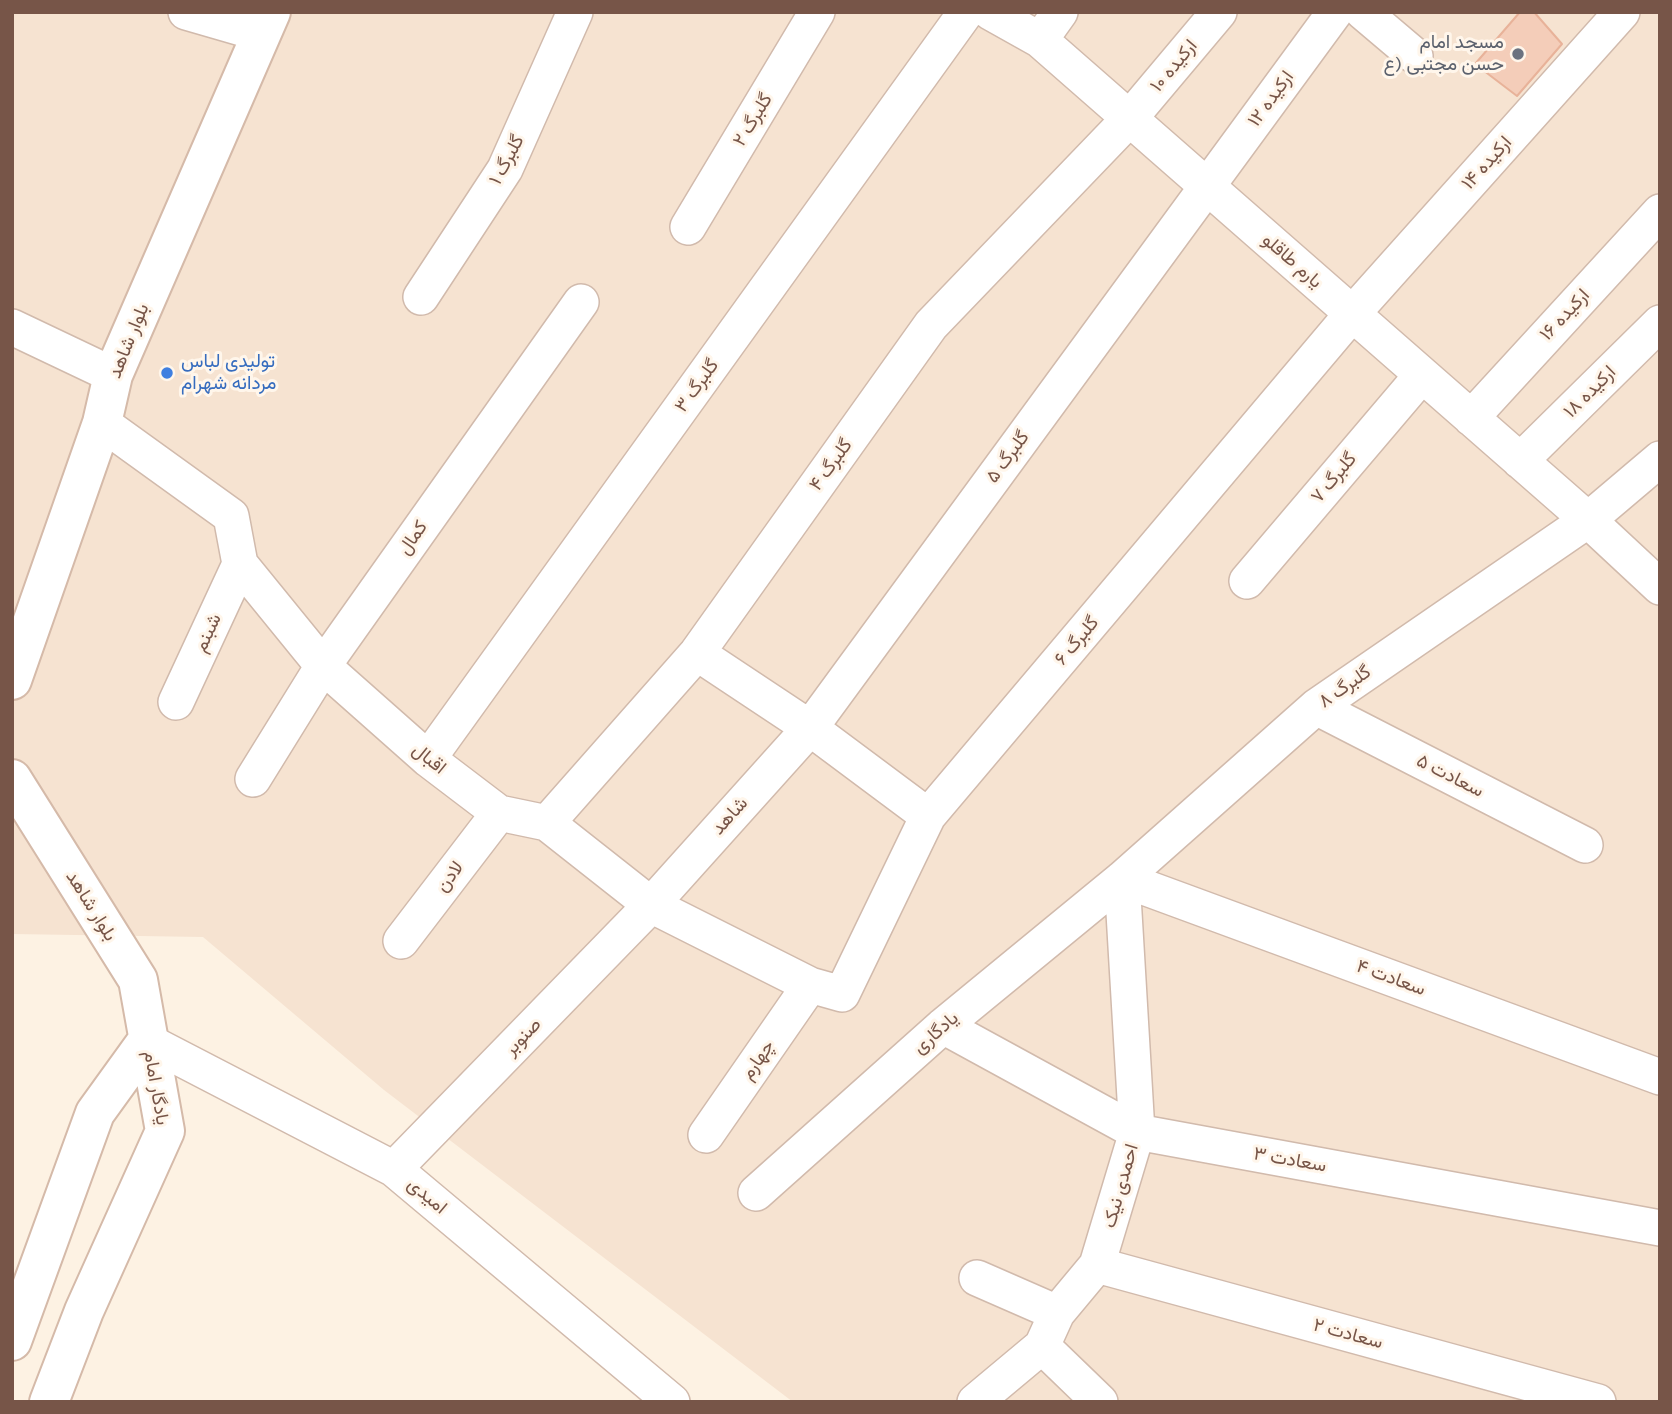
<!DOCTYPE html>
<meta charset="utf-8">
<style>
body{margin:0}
#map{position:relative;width:1672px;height:1414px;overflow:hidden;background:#fdf2e3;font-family:Karla,sans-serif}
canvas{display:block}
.frame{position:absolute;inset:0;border:14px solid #775548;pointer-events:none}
</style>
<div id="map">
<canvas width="1672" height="1414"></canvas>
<div class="frame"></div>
</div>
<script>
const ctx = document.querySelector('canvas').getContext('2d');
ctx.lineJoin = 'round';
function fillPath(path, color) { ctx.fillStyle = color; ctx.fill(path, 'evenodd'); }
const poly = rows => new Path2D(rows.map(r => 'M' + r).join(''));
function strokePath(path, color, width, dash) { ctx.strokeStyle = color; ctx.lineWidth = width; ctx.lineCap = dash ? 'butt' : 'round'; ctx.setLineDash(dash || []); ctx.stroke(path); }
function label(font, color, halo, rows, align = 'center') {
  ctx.font = font + ' Karla,Vazirmatn,sans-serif'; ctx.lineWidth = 6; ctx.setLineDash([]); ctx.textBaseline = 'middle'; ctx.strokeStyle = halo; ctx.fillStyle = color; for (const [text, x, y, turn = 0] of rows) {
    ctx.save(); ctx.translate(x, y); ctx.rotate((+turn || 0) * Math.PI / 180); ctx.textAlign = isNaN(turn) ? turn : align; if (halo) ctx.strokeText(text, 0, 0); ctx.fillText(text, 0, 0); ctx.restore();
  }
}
fillPath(poly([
 [12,12,1660,12,1660,1402,793,1402,384,1090,203,937,12,934]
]), '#f6e3d1');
const building = poly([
 [1520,12,1534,12,1562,44,1517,96,1475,64,1520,12]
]);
fillPath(building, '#f4cdb9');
strokePath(building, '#e8b299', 2);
const minor = poly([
 [186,12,262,34],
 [990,12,1040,40,1588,520,1660,587],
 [1363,12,1415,56],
 [1040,40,1060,12],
 [688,227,817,12],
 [421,297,505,169,575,12],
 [12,327,113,375],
 [1471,418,1660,212],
 [102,423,231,516,240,564,323,666,428,759,499,813,547,823,651,905,810,985,842,994,928,816,1352,314,1622,12],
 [1520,461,1660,323],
 [1247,581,1422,375],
 [697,653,810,728,928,816],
 [176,702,240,564],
 [1316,707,1585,845],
 [428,759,966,12],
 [253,779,323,666,581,302],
 [547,823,697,653,931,325,1129,119,1219,12],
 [1122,879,1660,1077],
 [401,941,499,813],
 [943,1026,1137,1132,1660,1228],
 [147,1041,394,1169,672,1402],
 [706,1135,810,985],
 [394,1169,651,905,810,728,1335,12],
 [756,1193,943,1026,1122,879,1316,707,1588,520,1660,459],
 [1097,1265,1598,1402],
 [977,1278,1057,1313],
 [1042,1346,1100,1402],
 [975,1402,1042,1346,1057,1313,1097,1265,1137,1132,1122,879]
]);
const secondary = poly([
 [12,680,102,423,113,375,271,12],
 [12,779,138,980,165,1131,84,1311,49,1402],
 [12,1341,95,1113,147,1041]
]);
strokePath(minor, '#d1baac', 38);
strokePath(secondary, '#d5baa9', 42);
strokePath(minor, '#fff', 35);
strokePath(secondary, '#fff', 38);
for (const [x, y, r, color] of [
 [1518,54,7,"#6b7280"],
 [167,373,7,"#3f7fe0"]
]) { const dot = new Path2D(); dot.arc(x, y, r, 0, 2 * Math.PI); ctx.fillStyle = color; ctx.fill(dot); strokePath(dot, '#fff6eb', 2.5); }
label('19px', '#5b616d', '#fff6eb', [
 ["مسجد امام",1504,43],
 ["حسن مجتبی (ع",1504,65]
], 'right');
label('19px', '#775548', '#fff6eb', [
 ["ارکیده ۱۰",1174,66,-50],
 ["ارکیده ۱۲",1271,99,-54],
 ["گلبرگ ۲",753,120,-59],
 ["گلبرگ ۱",507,160,-62],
 ["ارکیده ۱۴",1487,163,-48],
 ["یارم طاقلو",1292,261,41],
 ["ارکیده ۱۶",1565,315,-47],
 ["بلوار شاهد",129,341,-68],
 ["گلبرگ ۳",697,386,-54],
 ["ارکیده ۱۸",1590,392,-45],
 ["گلبرگ ۵",1008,457,-54],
 ["گلبرگ ۴",831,465,-54],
 ["گلبرگ ۷",1334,478,-50],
 ["کمال",413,538,-55],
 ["شبنم",208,633,-65],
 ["گلبرگ ۶",1077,641,-50],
 ["گلبرگ ۸",1345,687,-35],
 ["اقبال",429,759,39],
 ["سعادت ۵",1450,776,27],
 ["شاهد",730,816,-48],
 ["لادن",450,877,-53],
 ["بلوار شاهد",91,906,58],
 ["سعادت ۴",1391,978,20],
 ["یادگاری",936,1033,-41],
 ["صنوبر",523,1037,-46],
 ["چهارم",758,1060,-55],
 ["یادگار امام",156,1088,80],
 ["سعادت ۳",1290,1160,10],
 ["احمدی نیک",1121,1186,-74],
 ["امیدی",427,1196,40],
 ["سعادت ۲",1348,1334,15]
]);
label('19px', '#366cbe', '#fff6eb', [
 ["تولیدی لباس",181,362],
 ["مردانه شهرام",181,384]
], 'left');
</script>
